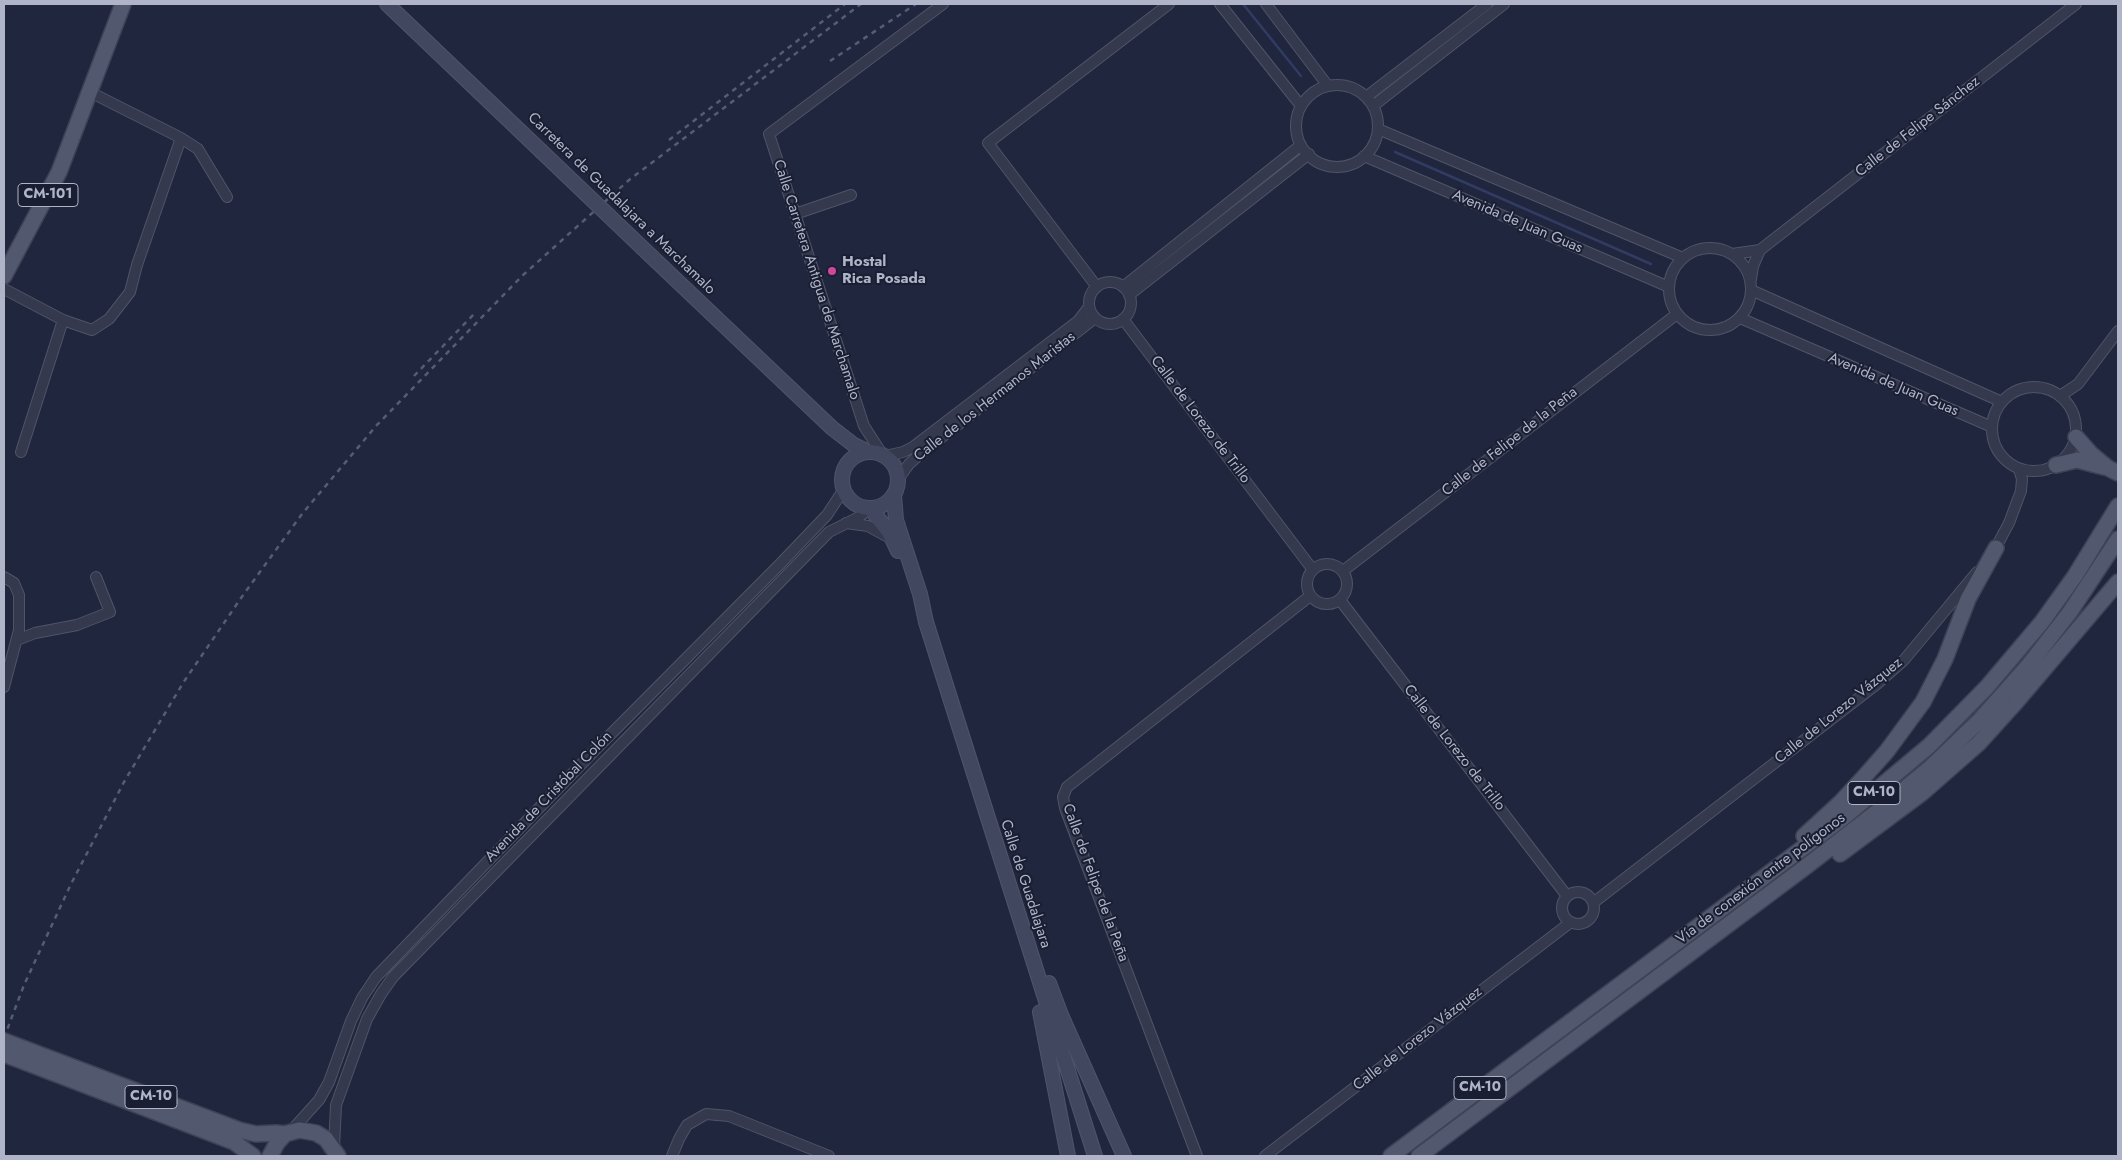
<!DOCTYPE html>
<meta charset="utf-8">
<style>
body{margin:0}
#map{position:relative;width:2122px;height:1160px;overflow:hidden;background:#20263d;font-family:Jost,sans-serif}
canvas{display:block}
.frame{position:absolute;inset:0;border:5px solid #b0b4c9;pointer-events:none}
</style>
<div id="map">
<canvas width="2122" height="1160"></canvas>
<div class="frame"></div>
</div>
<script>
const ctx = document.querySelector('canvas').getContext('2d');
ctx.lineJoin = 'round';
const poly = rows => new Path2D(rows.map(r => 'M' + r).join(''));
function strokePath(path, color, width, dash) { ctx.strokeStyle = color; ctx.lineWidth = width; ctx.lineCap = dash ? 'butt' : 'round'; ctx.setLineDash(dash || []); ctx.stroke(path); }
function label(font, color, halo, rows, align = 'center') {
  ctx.font = font + ' Jost,sans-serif'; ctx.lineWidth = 4; ctx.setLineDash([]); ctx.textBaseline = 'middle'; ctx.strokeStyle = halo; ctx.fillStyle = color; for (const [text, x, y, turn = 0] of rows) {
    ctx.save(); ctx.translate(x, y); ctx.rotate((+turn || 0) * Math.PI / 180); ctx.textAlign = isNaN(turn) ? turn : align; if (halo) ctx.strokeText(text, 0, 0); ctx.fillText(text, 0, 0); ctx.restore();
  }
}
strokePath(poly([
 [1243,4,1301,76],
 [1395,152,1651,264]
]), '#313b63', 2.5);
const street = poly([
 [1220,4,1301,106],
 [1266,4,1328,86],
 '1296 126a41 41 0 1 1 82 0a41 41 0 1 1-82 0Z',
 [90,92,181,138,198,149,227,197],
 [1366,97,1487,4],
 [1373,106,1504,4],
 [1378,129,1683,258],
 [1364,156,1669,287],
 [795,214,851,195],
 '1669 289a41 41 0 1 1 82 0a41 41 0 1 1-82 0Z',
 [1760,250,2076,4],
 [1732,254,1760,250,1753,266,1751,279],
 '1089 303a21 21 0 1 1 42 0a21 21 0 1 1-42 0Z',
 [1097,287,988,143,1169,4],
 [1123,287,1301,145],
 [4,289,63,320,92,330,109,319,130,292,137,265,181,138],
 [1751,290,2002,402],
 [1129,295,1309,154],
 [1740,318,1992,427],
 [1123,319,1313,570],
 '1992 429a42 42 0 1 1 84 0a42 42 0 1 1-84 0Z',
 [2060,396,2078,384,2118,331],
 [21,452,63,320],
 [882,454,864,426,769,134,943,4],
 [885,456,903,452,913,447,1078,321,1089,307],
 [899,478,909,464,919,455,1095,318],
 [846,523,868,526,890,538],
 [1994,551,2009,523,2021,491,2022,479,2019,469],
 '1307 584a20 20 0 1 1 40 0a20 20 0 1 1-40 0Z',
 [1343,571,1677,314],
 [4,577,14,583,19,595,19,630,4,687],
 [1340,600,1567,896],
 [17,640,35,633,77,625,110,612,96,577],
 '1562 908a16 16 0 1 1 32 0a16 16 0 1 1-32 0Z',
 [1593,903,1877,684,1904,660,1977,572],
 [291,1131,319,1100,329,1082,351,1021,362,998,376,977,598,747,780,564,827,515,844,489],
 [334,1148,336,1105,367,1019,381,994,393,977,829,532,859,517,870,508],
 [672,1156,679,1139,687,1125,706,1114,729,1116,829,1156],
 [1197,1156,1065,808,1063,797,1067,787,1310,596],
 [1265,1156,1571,922]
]);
const secondary = poly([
 [387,4,540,150],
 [652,257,832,428,854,445,868,452],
 '842 480a28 28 0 1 1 56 0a28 28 0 1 1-56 0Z',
 [894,495,896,520,920,594,926,622,1095,1156],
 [870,508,889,532,898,551],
 [1049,983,1061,1015,1124,1156],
 [1040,1012,1068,1156]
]);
const primary = poly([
 [4,276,59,172,123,4],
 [2076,437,2091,454,2108,468,2118,473],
 [2056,465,2077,460,2104,467],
 [1804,836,1840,803,1864,777,1887,751,1923,702,1945,659,1968,599,1996,548],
 [1840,854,1922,793,1979,743,2017,701,2118,582],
 [4,1041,239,1130,256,1134,276,1133,285,1134],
 [4,1054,234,1142,253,1156],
 [270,1156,277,1143,285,1134,299,1130,316,1133,326,1139,338,1156],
 [1391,1156,1843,818,1929,746,1987,687,2042,622,2075,576,2118,506],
 [1419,1156,1804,868,1873,815,1931,767,1979,721,2028,666,2070,612,2118,539]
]);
strokePath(street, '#505468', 12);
strokePath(secondary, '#505468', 16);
strokePath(primary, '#3e4256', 18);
strokePath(street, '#34394d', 10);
strokePath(secondary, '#424760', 14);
strokePath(primary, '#52586d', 15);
strokePath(poly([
 [830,61,916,4],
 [669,140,845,4],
 [414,376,475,313],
 [4,1038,24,985,71,884,124,782,183,683,241,598,302,514,376,426,522,276,629,180,861,4]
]), '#565c74', 2.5, [5, 5]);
const secondaryBridge = poly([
 [540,150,652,257]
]);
strokePath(secondaryBridge, '#505468', 16, []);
strokePath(secondaryBridge, '#424760', 14);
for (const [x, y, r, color] of [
 [832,271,5,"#d1479c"]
]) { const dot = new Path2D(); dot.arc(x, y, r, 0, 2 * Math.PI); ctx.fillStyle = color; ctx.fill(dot); strokePath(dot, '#1a1e32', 2); }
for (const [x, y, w] of [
 [48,195,60],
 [1874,793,52],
 [1480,1088,52],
 [151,1097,52]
]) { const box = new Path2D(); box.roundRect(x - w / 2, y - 11.5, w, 23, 4); ctx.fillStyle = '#1a1e32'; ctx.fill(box); strokePath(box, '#b0b4c9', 1); }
label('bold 14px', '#b0b4c9', null, [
 ["CM-101",48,195],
 ["CM-10",1874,793],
 ["CM-10",1480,1088],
 ["CM-10",151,1097]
]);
label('15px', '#b0b4c9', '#1a1e32', [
 ["Calle de Felipe Sánchez",1918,127,-38],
 ["Carretera de Guadalajara a Marchamalo",621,204,44],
 ["Avenida de Juan Guas",1517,222,23],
 ["Calle Carretera Antigua de Marchamalo",816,280,72],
 ["Avenida de Juan Guas",1893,385,23],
 ["Calle de los Hermanos Maristas",995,397,-38],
 ["Calle de Lorezo de Trillo",1200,420,53],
 ["Calle de Felipe de la Peña",1510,442,-38],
 ["Calle de Lorezo Vázquez",1839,711,-39],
 ["Calle de Lorezo de Trillo",1454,748,52],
 ["Avenida de Cristóbal Colón",549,797,-46],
 ["Vía de conexión entre polígonos",1761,879,-37],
 ["Calle de Felipe de la Peña",1095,883,70],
 ["Calle de Guadalajara",1025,884,72],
 ["Calle de Lorezo Vázquez",1418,1039,-38]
]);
label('bold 15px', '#b0b4c9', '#1a1e32', [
 ["Hostal",842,262],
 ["Rica Posada",842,279]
], 'left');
</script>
